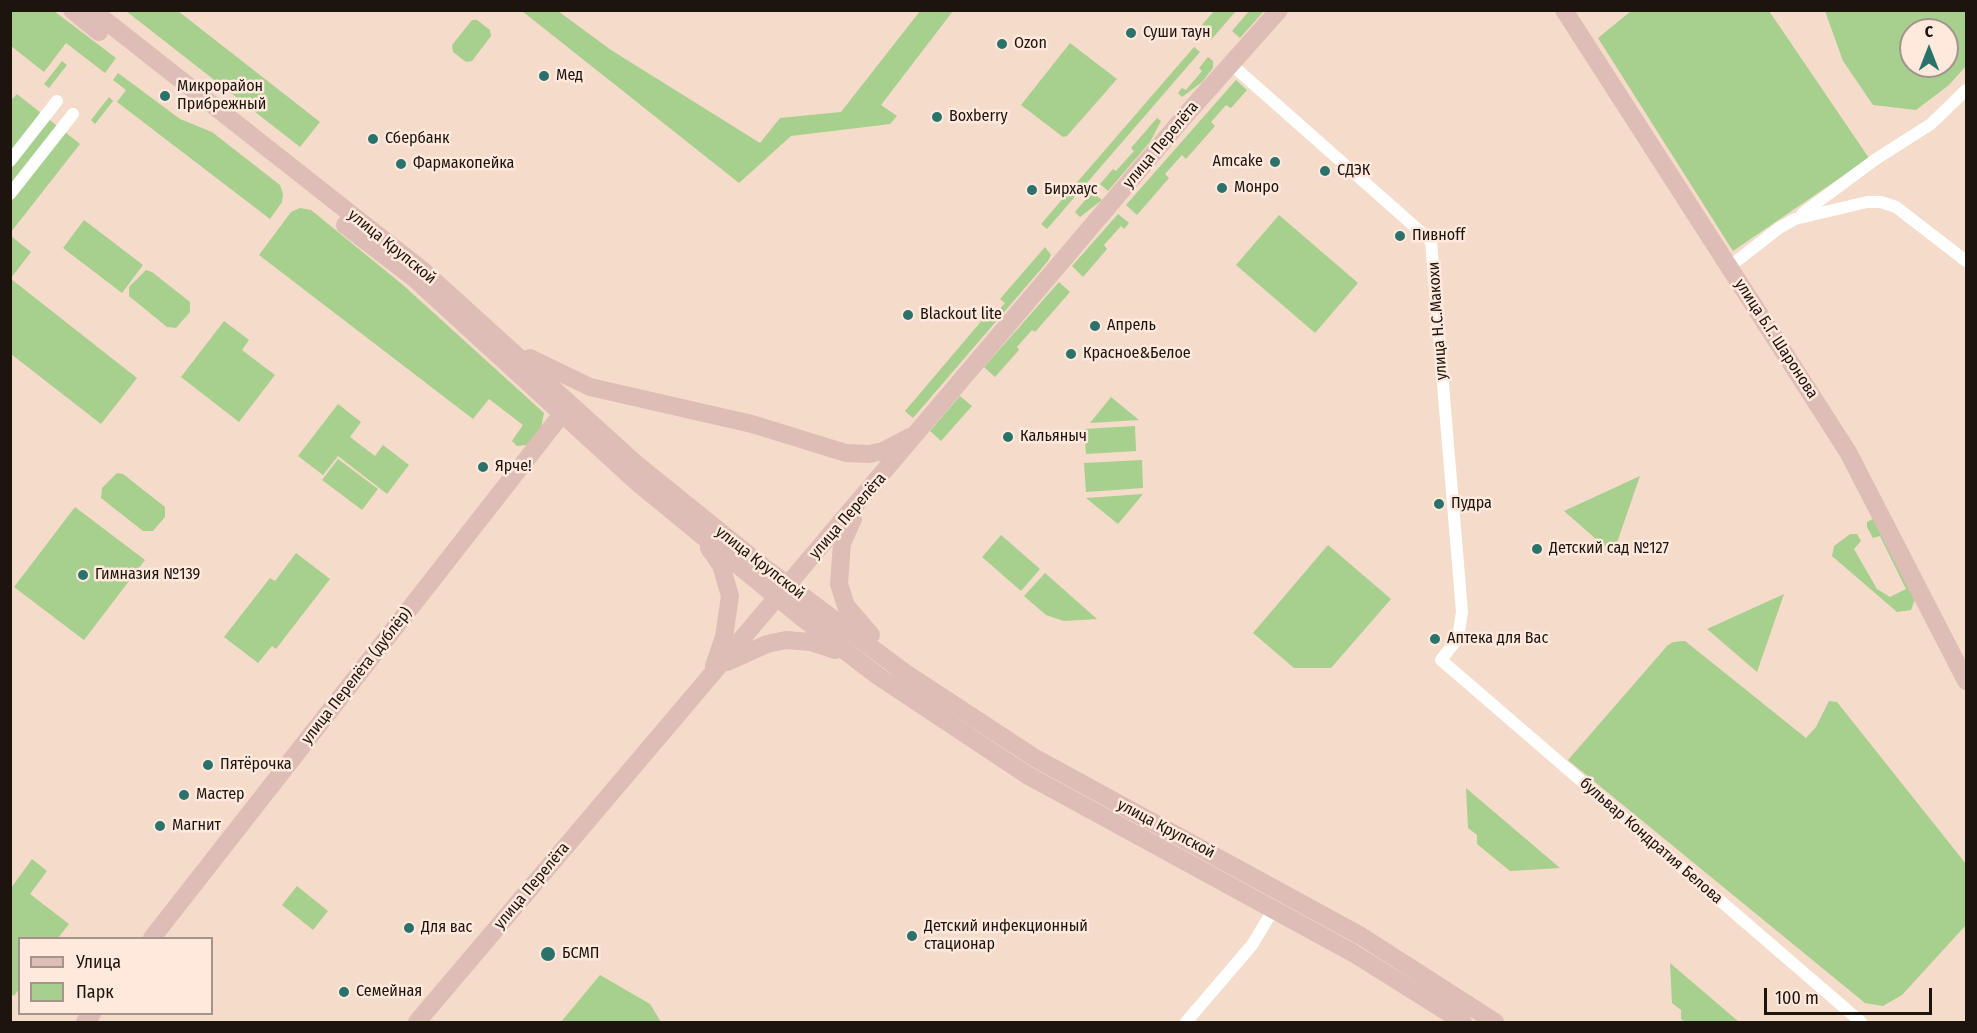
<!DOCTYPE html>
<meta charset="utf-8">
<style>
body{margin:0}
#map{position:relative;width:1977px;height:1033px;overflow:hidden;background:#f5dbca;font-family:"Fira Sans Condensed",sans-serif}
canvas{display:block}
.frame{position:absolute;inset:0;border:12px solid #1d140e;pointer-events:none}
.legend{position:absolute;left:18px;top:937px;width:195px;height:78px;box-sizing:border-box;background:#fee9dc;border:2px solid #a4948a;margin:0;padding:8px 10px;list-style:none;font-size:18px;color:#1d140e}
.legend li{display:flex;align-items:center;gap:12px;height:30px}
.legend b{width:30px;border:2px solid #a4948a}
.north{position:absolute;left:1899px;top:18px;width:60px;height:60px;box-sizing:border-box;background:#fee9dc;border:2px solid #a4948a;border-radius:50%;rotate:0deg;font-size:16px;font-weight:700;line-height:24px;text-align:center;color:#1d140e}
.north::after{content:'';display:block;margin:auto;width:21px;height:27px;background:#2b726a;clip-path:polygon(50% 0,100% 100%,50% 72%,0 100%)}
.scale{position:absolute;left:1764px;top:988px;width:168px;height:27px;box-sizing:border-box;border:3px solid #1d140e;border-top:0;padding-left:8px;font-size:18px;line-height:21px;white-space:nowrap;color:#1d140e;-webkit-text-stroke:4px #fee9dc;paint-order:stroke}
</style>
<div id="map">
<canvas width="1977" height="1033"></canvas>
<div class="frame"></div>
<ul class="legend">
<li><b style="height:8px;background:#debdb6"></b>Улица</li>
<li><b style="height:16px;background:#a7cf8e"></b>Парк</li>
</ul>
<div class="north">С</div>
<div class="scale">100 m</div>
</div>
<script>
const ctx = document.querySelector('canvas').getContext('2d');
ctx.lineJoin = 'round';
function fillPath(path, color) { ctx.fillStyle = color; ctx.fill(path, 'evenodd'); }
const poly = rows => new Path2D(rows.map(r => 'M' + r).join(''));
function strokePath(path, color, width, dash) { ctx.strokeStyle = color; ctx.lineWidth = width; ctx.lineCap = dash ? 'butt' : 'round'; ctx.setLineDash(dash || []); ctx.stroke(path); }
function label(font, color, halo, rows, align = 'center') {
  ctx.font = font + ' "Fira Sans Condensed",sans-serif'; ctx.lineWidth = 5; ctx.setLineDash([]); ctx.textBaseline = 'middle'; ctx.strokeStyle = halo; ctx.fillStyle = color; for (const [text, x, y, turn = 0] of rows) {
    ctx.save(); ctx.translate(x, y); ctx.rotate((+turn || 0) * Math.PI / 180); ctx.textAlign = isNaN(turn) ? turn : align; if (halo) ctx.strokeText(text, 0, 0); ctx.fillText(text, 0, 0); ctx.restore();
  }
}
fillPath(poly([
 [1215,10,1236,11,1211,40,1201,32,1200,27],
 [10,11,54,11,116,58,105,73,66,43,44,72,11,46],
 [126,11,178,11,320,122,300,147],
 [522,11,558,11,611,50,760,143,780,118,841,112,920,11,953,11,881,105,897,116,890,124,791,136,739,183],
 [1249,11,1264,11,1240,38,1232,31],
 [1631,11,1769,11,1869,158,1733,251,1598,38],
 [1825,11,1966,11,1966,66,1949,85,1916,110,1873,105,1843,61],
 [1911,30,1947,30,1947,66,1911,66],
 [472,20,477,20,490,30,491,36,472,61,466,62,453,52,452,45],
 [1070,43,1117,79,1067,136,1063,137,1021,105],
 [1194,47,1200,52,1047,229,1041,224],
 [1208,57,1213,61,1213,68,1202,82,1182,97,1178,93,1182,88,1186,90,1202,71,1199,68],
 [62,61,67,65,49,88,44,84],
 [118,73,180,119,212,132,280,185,283,194,282,202,270,219,117,102,126,90,113,80],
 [1236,80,1247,90,1231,108,1226,105,1211,122,1215,126,1186,159,1182,155,1165,174,1169,178,1137,215,1126,205],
 [17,94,80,144,11,232,10,101],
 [109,97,113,101,95,124,91,120],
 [1157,118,1161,121,1150,142,1108,191,1100,184,1113,169,1116,171,1134,151,1131,148],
 [1092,192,1102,200,1080,217,1075,212],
 [300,208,311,210,403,285,544,413,541,428,527,445,517,446,512,441,523,425,489,399,473,419,259,255,291,212],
 [1118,214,1129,223,1124,229,1121,226,1104,245,1107,249,1083,277,1072,266],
 [1279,215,1358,283,1315,333,1236,265],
 [84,220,143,265,122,293,63,248],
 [11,236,31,252,11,278],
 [1045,247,1051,255,1048,261,913,418,908,414,905,411,984,318,989,321,1005,303,1000,299],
 [146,270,152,272,190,302,190,312,176,328,167,327,129,296,129,287],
 [11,279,137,378,101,424,11,354],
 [1059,282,1070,292,1035,332,1032,330,1017,347,1019,350,995,377,984,367],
 [224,321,249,340,242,350,275,375,239,422,181,377],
 [960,396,972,406,941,441,930,431],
 [1111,397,1139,420,1090,423],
 [338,404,361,422,350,437,375,456,383,445,409,465,387,494,338,456,323,475,298,456],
 [1135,426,1136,451,1086,454,1084,429],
 [338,459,378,489,362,510,322,480],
 [1142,460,1143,488,1086,492,1084,463],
 [117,473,123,474,165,507,165,517,153,531,143,531,101,498,102,488],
 [1640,476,1613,554,1564,511],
 [1143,494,1118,524,1086,498],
 [75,507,145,560,84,640,14,587],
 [1875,518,1915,599,1911,610,1897,612,1832,556,1834,546,1850,534,1857,534,1861,541,1854,549,1877,589,1890,597,1906,589,1880,536,1873,538,1867,527,1867,522],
 [1001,535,1040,569,1021,591,982,557],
 [1328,545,1391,599,1331,668,1294,668,1253,633],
 [296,553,330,579,276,649,272,646,258,663,224,637,270,578,275,581],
 [1045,573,1097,619,1098,619,1064,621,1046,615,1024,596],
 [1784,594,1757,672,1707,629],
 [1685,641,1806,738,1816,727,1829,701,1837,702,1966,864,1966,925,1902,995,1883,1006,1865,1003,1568,760,1667,646,1673,642],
 [1466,788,1560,868,1510,871,1477,844,1477,835,1468,828],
 [32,859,47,871,30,894,69,924,58,938,20,938,19,989,14,996,10,993,11,888],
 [297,886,328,911,313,930,282,905],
 [1670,963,1739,1022,1685,1022,1681,1019,1681,1010,1672,1003],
 [600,975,650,1004,661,1022,561,1022]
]), '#a7cf8e');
strokePath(poly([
 [1232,65,1431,241,1462,612,1458,638,1441,660,1861,1022],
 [10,161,57,101],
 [10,194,73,114],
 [1803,213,1876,159,1931,124,1966,90],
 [1729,267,1779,228,1795,219,1867,202,1881,202,1896,207,1966,261],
 [1186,1022,1252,945,1273,910]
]), '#fff', 12);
strokePath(poly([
 [72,10,99,32],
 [92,10,421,269,635,463,765,568,904,672,1035,758,1361,936,1495,1022],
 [1564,10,1848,452,1966,681],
 [345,225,414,278,638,483,800,616,878,676,1027,775,1353,953,1463,1022],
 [530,358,590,387,752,424,846,453,869,454,883,451,912,436],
 [853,519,842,543,839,584,846,606,871,635],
 [709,548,721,565,730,596,724,637,714,666],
 [727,662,767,644,786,640,811,642,835,650],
 [152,938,562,414],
 [85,1022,92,1014],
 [417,1022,1190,110,1279,10]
]), '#debdb6', 18);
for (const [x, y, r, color] of [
 [1131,33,6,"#2b726a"],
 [1002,44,6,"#2b726a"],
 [544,76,6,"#2b726a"],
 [165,96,6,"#2b726a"],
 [937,117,6,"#2b726a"],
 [373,139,6,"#2b726a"],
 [1275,162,6,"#2b726a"],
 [401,164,6,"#2b726a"],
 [1325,171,6,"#2b726a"],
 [1222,188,6,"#2b726a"],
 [1032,190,6,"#2b726a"],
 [1400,236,6,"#2b726a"],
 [908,315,6,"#2b726a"],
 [1095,326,6,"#2b726a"],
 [1071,354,6,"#2b726a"],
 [1008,437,6,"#2b726a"],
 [483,467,6,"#2b726a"],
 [1439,504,6,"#2b726a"],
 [1537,549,6,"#2b726a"],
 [83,575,6,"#2b726a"],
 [1435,639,6,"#2b726a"],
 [208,765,6,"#2b726a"],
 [184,795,6,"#2b726a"],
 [160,826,6,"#2b726a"],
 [409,928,6,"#2b726a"],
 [912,936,6,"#2b726a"],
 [548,954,8,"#2b726a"],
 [344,992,6,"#2b726a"]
]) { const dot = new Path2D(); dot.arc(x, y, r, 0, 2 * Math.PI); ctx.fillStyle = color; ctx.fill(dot); strokePath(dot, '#fee9dc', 2); }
label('16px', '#1d140e', '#fee9dc', [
 ["Суши таун",1143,33],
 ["Ozon",1014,44],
 ["Мед",556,76],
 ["Микрорайон",177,87],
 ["Прибрежный",177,105],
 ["Boxberry",949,117],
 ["Сбербанк",385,139],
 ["Amcake",1263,162,"right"],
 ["Фармакопейка",413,164],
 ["СДЭК",1337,171],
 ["Монро",1234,188],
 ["Бирхаус",1044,190],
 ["Пивнoff",1412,236],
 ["Blackout lite",920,315],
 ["Апрель",1107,326],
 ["Красное&Белое",1083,354],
 ["Кальяныч",1020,437],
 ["Ярче!",495,467],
 ["Пудра",1451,504],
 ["Детский сад №127",1549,549],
 ["Гимназия №139",95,575],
 ["Аптека для Вас",1447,639],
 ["Пятёрочка",220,765],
 ["Мастер",196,795],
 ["Магнит",172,826],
 ["Детский инфекционный",924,927],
 ["стационар",924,945],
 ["Для вас",421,928],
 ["БСМП",562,954],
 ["Семейная",356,992]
], 'left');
label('16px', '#1d140e', '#fee9dc', [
 ["улица Перелёта",1161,145,-50],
 ["улица Крупской",392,247,39],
 ["улица Н.С.Макохи",1438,321,-94],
 ["улица Б.Г. Шаронова",1776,339,57],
 ["улица Перелёта",848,516,-49],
 ["улица Крупской",760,563,38],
 ["улица Перелёта (дублёр)",357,676,-52],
 ["улица Крупской",1166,829,28],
 ["бульвар Кондратия Белова",1651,841,41],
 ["улица Перелёта",532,886,-50]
]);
</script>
